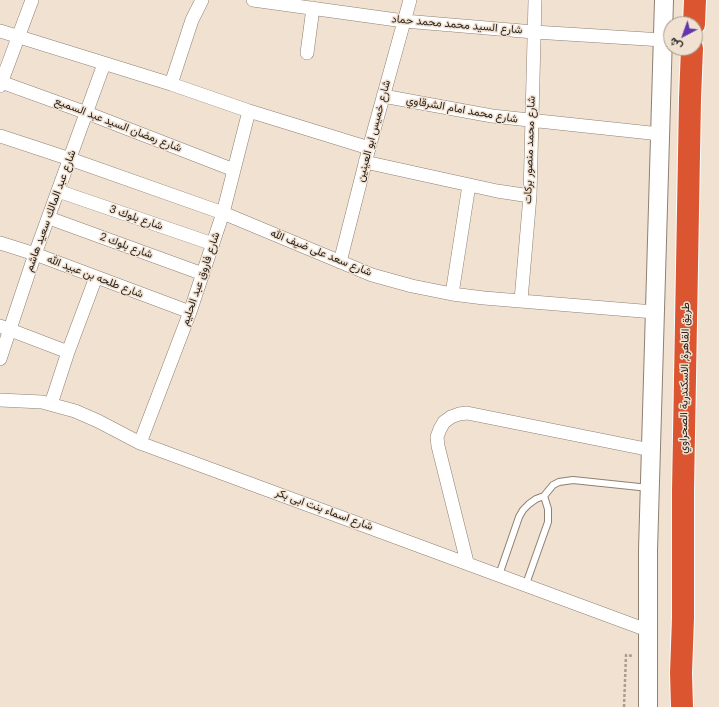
<!DOCTYPE html>
<meta charset="utf-8">
<style>
body{margin:0}
#map{position:relative;width:719px;height:707px;overflow:hidden;background:#f1e1d1;font-family:"DM Sans",Vazirmatn,sans-serif}
canvas{display:block}
.north{position:absolute;left:663px;top:16px;width:40px;height:40px;box-sizing:border-box;background:#f1e1d1;border:1px solid #a09488;border-radius:50%;rotate:221deg;font-size:11px;font-weight:700;line-height:16px;text-align:center;color:#27211b}
.north::after{content:'';display:block;margin:auto;width:14px;height:18px;background:#6235ad;clip-path:polygon(50% 0,100% 100%,50% 72%,0 100%)}
</style>
<div id="map">
<canvas width="719" height="707"></canvas>
<div class="north">ش</div>
</div>
<script>
const ctx = document.querySelector('canvas').getContext('2d');
ctx.lineJoin = 'round';
const poly = rows => new Path2D(rows.map(r => 'M' + r).join(''));
function strokePath(path, color, width, dash) { ctx.strokeStyle = color; ctx.lineWidth = width; ctx.lineCap = dash ? 'butt' : 'round'; ctx.setLineDash(dash || []); ctx.stroke(path); }
function label(font, color, halo, rows, align = 'center') {
  ctx.font = font + ' "DM Sans",Vazirmatn,sans-serif'; ctx.lineWidth = 3; ctx.setLineDash([]); ctx.textBaseline = 'middle'; ctx.strokeStyle = halo; ctx.fillStyle = color; for (const [text, x, y, turn = 0] of rows) {
    ctx.save(); ctx.translate(x, y); ctx.rotate((+turn || 0) * Math.PI / 180); ctx.textAlign = isNaN(turn) ? turn : align; if (halo) ctx.strokeText(text, 0, 0); ctx.fillText(text, 0, 0); ctx.restore();
  }
}
const lane = poly([
 [499,575,519,517,523,510,529,504,536,499,544,496,553,485,559,482,573,480,649,488],
 [526,584,548,522,548,509,544,496]
]);
const street = poly([
 [253,0,404,21,534,32,663,40],
 [0,31,171,84,249,111,369,148],
 [307,53,313,8],
 [1,82,87,113,234,170],
 [171,84,192,20,202,0],
 [0,86,32,0],
 [383,96,492,116,660,134],
 [0,136,70,159,223,213,372,275,412,286,452,294,484,298,654,312],
 [365,162,497,191,530,196],
 [58,191,213,244],
 [49,218,203,274],
 [0,243,35,254,190,312],
 [340,262,369,148,410,0],
 [452,294,469,185],
 [521,300,530,196,535,0],
 [0,326,68,352],
 [0,359,35,254,104,64],
 [0,400,42,402,75,411,98,421,140,443,647,630],
 [51,404,68,352,96,277],
 [140,443,190,312,223,213,249,111],
 [467,562,438,446,437,437,440,429,444,422,451,417,459,414,467,413,651,450]
]);
const secondary = poly([
 [648,707,648,550,664,0]
]);
const highway = poly([
 [694,24,695,0],
 [682,707,681,673,683,618,683,490,690,99,692,48]
]);
strokePath(lane, '#8f8072', 8);
strokePath(street, '#8f8072', 14);
strokePath(secondary, '#8f8072', 20);
strokePath(highway, '#fff', 24);
strokePath(poly([
 [624,707,626,655,633,656]
]), '#a99d90', 2.5, [3, 2]);
strokePath(lane, '#fff', 6);
strokePath(street, '#fff', 13);
strokePath(secondary, '#fff', 18);
strokePath(highway, '#db5630', 22);
label('11px', '#27211b', '#f1e1d1', [
 ["شارع السيد محمد محمد حماد",457,25,5],
 ["شارع محمد امام الشرقاوي",462,110,10],
 ["شارع رمضان السيد عبد السميع",118,125,21],
 ["شارع خميس ابو العينين",374,131,-75],
 ["شارع محمد منصور بركات",530,150,-88],
 ["شارع عبد المالك سعيد هاشم",51,211,-70],
 ["شارع بلوك 3",136,218,19],
 ["شارع بلوك 2",126,246,20],
 ["شارع سعد على ضيف الله",321,253,22],
 ["شارع طلحه بن عبيد الله",95,277,21],
 ["شارع فاروق عبد الحليم",201,279,-71],
 ["طريق القاهرة, الاسكندرية الصحراوي",685,378,-89],
 ["شارع اسماء بنت ابى بكر",324,510,20]
]);
</script>
